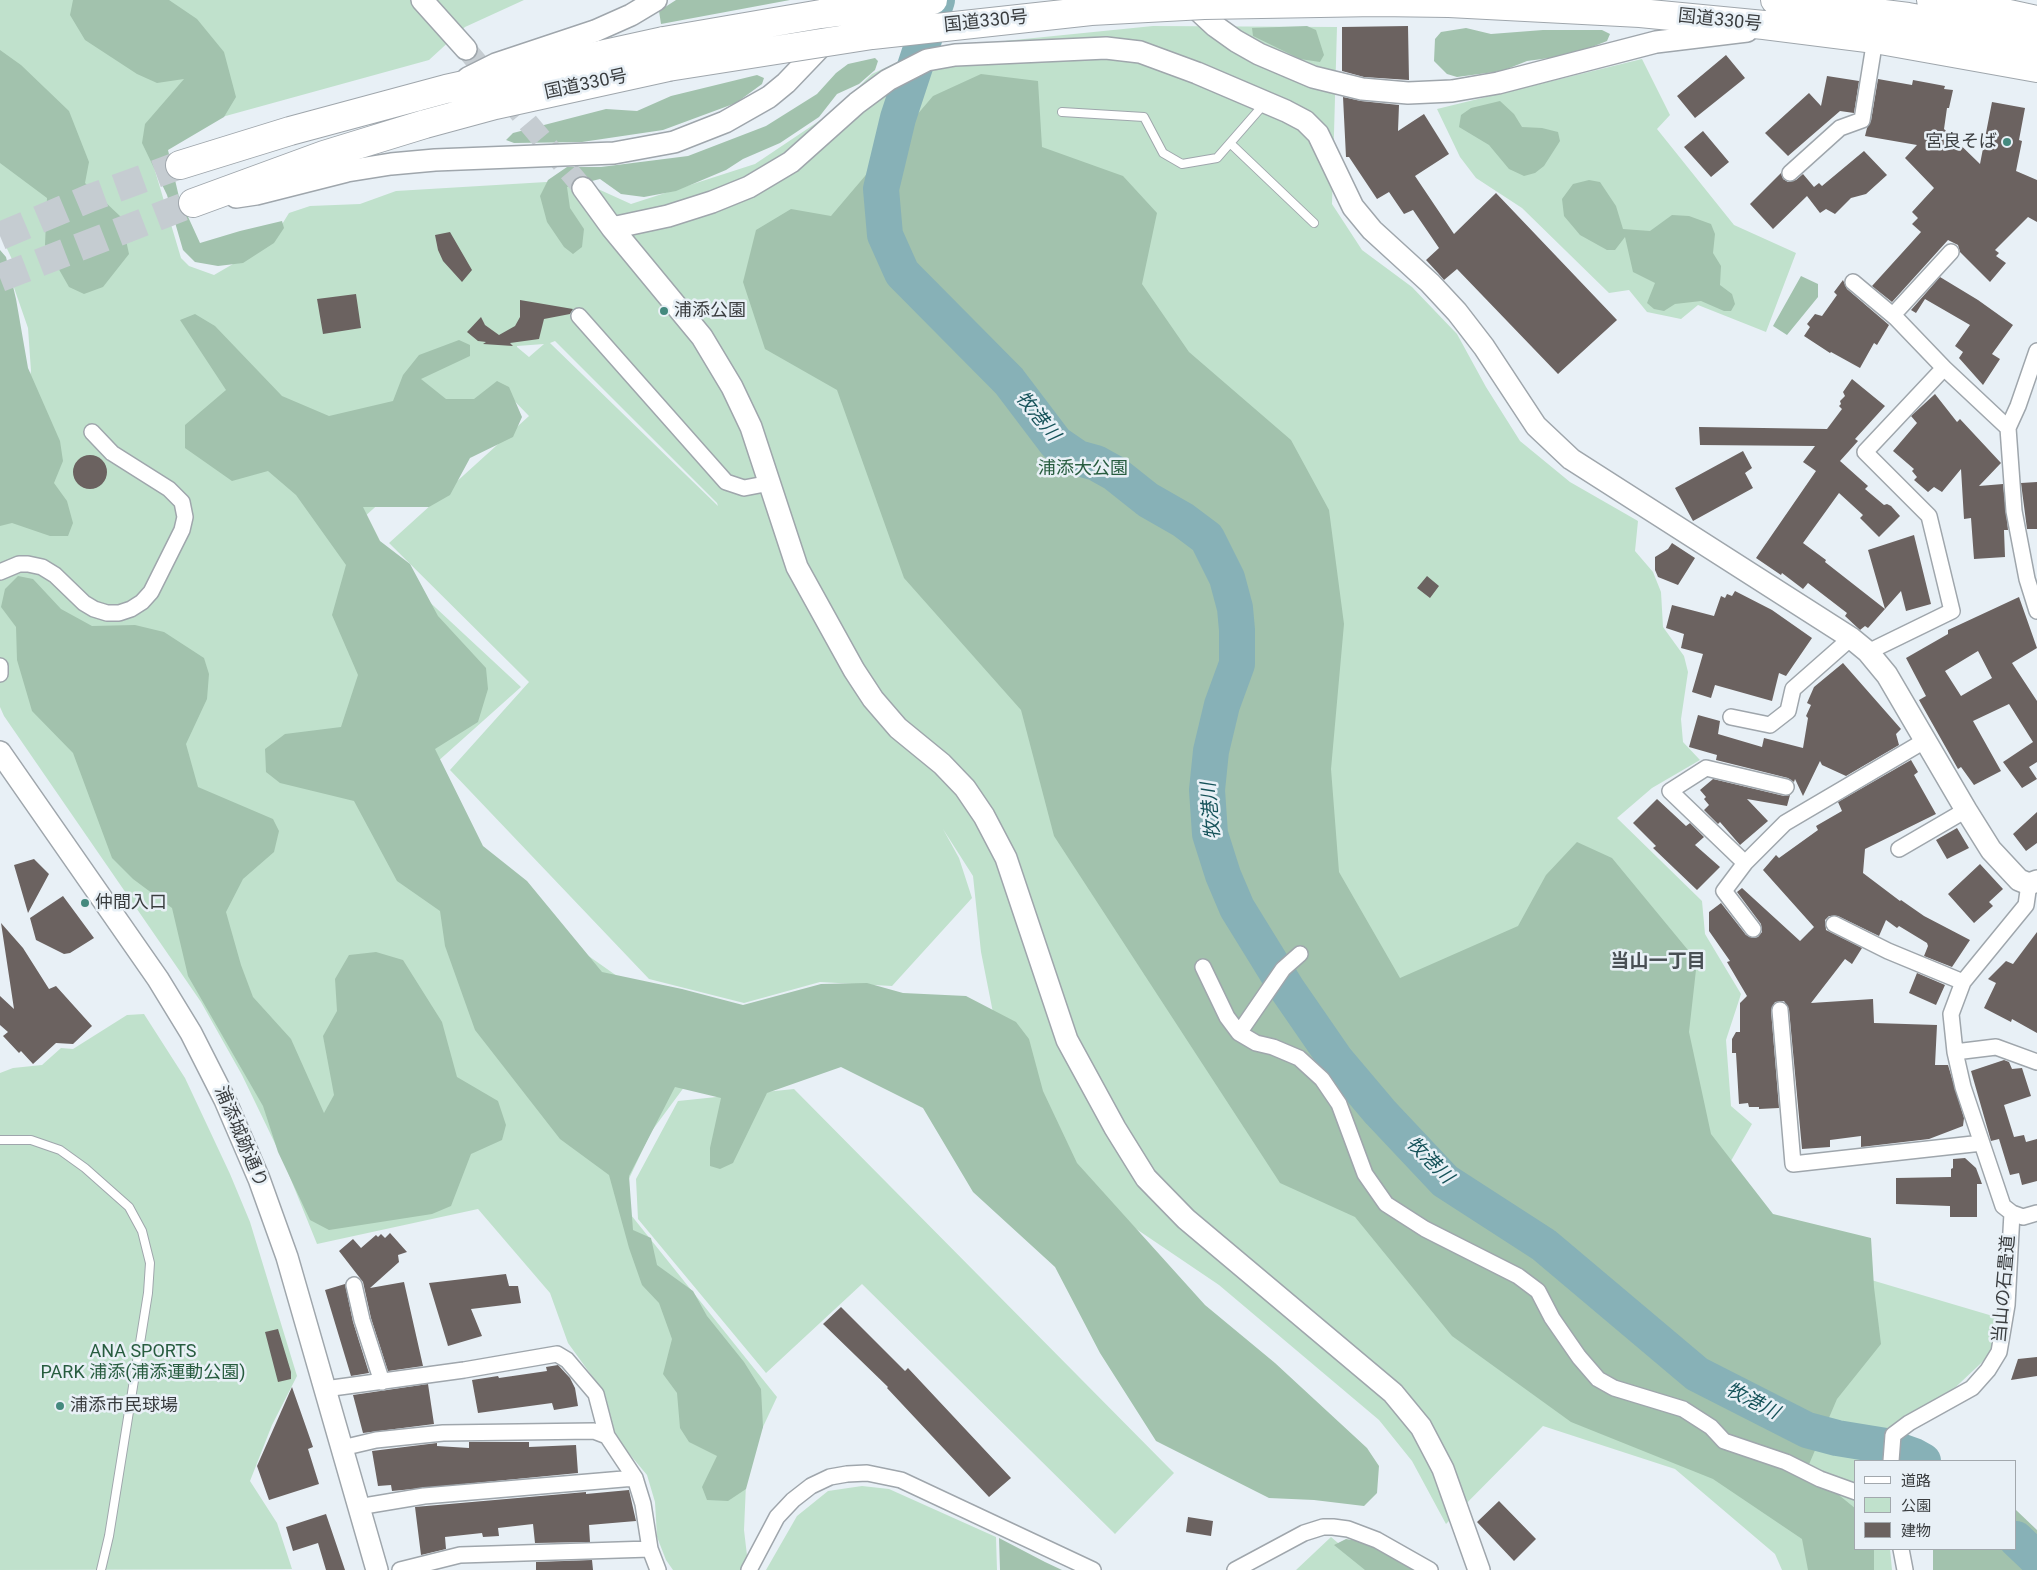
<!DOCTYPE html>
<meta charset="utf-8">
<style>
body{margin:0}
#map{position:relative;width:2037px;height:1570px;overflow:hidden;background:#e8f0f6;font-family:Roboto,"Noto Sans JP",sans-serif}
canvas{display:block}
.legend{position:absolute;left:1854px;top:1460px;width:162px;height:90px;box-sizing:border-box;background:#e8f0f6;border:1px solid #a2a8ad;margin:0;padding:6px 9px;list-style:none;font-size:15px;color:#3a3d3f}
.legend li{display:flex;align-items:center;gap:10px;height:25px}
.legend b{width:25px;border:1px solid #a2a8ad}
</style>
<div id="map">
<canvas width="2037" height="1570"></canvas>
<ul class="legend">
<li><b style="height:6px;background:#fff"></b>道路</li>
<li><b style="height:14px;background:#c0e1cc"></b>公園</li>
<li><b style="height:14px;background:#6b6260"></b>建物</li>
</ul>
</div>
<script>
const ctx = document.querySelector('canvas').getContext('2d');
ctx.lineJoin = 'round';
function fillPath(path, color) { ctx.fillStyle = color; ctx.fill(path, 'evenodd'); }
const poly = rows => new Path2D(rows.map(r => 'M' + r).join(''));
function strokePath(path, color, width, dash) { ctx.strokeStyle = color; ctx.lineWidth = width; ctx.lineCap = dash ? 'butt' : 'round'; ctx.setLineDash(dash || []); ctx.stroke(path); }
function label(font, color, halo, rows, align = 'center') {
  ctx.font = font + ' Roboto,"Noto Sans JP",sans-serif'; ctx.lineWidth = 5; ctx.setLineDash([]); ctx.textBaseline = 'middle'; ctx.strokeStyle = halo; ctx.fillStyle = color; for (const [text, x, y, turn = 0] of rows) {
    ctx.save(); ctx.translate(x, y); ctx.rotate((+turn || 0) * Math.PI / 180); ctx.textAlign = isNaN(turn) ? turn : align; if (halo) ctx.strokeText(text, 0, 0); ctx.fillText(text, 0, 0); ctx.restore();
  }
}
fillPath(poly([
 [0,0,524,0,465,27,429,60,222,117,150,154,181,258,189,266,214,275,271,242,289,213,310,206,360,204,396,191,563,181,598,189,631,204,755,164,834,111,872,74,925,49,1153,26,1337,27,1332,204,1362,250,1412,287,1457,334,1486,387,1520,441,1570,482,1638,521,1635,551,1653,572,1661,592,1663,627,1684,656,1688,672,1681,719,1683,742,1700,760,1652,788,1617,818,1702,901,1705,934,1741,994,1726,1040,1731,1106,1752,1124,1719,1182,1824,1266,2013,1322,1994,1351,1943,1399,1880,1432,1883,1461,1856,1461,1856,1549,1890,1549,1892,1570,1782,1570,1775,1554,1675,1469,1543,1426,1446,1524,1412,1461,1379,1420,1219,1285,1120,1218,1034,1123,1001,1053,981,952,973,876,943,829,959,858,972,898,892,986,820,982,744,1003,649,979,450,770,529,682,389,543,529,416,497,383,483,409,351,529,521,687,408,788,529,914,634,988,696,1071,651,1132,619,1200,777,1397,747,1461,744,1530,748,1564,756,1570,673,1570,666,1560,657,1537,655,1502,647,1475,621,1444,614,1430,605,1394,568,1343,550,1293,478,1209,317,1244,283,1160,242,1075,201,1002,4,716,0,707,0,409,25,398,31,371,28,328,11,279,19,274,0,234],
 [555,341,717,503,718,506,550,343],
 [544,344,529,357,517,347,517,346],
 [1642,59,1670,115,1657,129,1734,225,1796,253,1766,332,1698,305,1681,319,1647,312,1629,290,1609,293,1522,208,1476,178,1460,157,1437,109],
 [144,1014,185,1078,230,1174,250,1222,297,1376,272,1425,250,1481,277,1523,292,1569,0,1570,0,1073,13,1068,42,1065,61,1048,73,1049,127,1015],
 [794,1089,1174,1473,1115,1534,862,1284,766,1373,638,1219,636,1179,678,1101],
 [862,1486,889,1489,996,1537,997,1570,766,1570,797,1516,828,1491],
 [1331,1537,1370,1570,1296,1570]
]), '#c0e1cc');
fillPath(poly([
 [73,0,169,0,197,19,224,52,236,97,224,117,168,150,179,197,200,243,240,231,282,221,284,228,274,243,243,263,218,266,195,262,183,250,167,195,142,143,145,124,184,79,157,83,137,74,85,40,70,15],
 [676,0,790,0,661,24,659,11],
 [1307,26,1316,30,1324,55,1320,62,1300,59,1253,36,1252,28],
 [1466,28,1491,34,1543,30,1602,30,1610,34,1607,41,1572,55,1527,61,1502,71,1457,77,1447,74,1434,61,1435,39,1441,32],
 [0,50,21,65,69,111,89,162,85,183,121,217,129,254,103,287,84,294,69,287,45,245,47,198,0,163],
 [875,58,878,61,875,70,859,84,837,94,819,117,780,143,743,159,726,170,676,191,644,197,621,194,600,179,567,187,570,208,584,229,582,247,573,254,564,247,547,222,540,196,548,180,567,167,601,167,688,156,766,126,817,94,836,73,848,64],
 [981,74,1038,81,1042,147,1123,176,1157,213,1142,284,1189,352,1291,440,1329,510,1344,624,1331,769,1339,872,1400,978,1518,926,1546,875,1577,842,1612,858,1697,961,1689,1032,1711,1134,1773,1214,1871,1238,1874,1287,1881,1344,1837,1399,1807,1469,1856,1509,1856,1549,1874,1549,1874,1570,1808,1570,1802,1539,1713,1479,1571,1422,1452,1336,1355,1217,1280,1183,1054,836,1021,710,904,578,837,390,765,349,743,282,756,230,791,209,831,216,933,96],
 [757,75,764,78,762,84,736,103,663,130,582,142,514,143,506,140,513,133,606,109,637,111,671,96],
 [1500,101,1514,114,1522,127,1542,128,1558,132,1560,141,1544,166,1535,173,1524,176,1509,169,1489,145,1459,127,1461,115,1471,108],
 [1589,180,1600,182,1616,206,1623,229,1650,231,1672,215,1689,216,1711,224,1715,234,1713,253,1721,266,1720,285,1732,294,1735,304,1731,311,1724,311,1701,301,1675,304,1664,311,1654,309,1647,303,1655,283,1633,272,1625,237,1615,250,1607,250,1580,235,1564,216,1562,199,1573,184],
 [0,250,6,257,16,299,28,368,60,441,63,461,54,483,67,501,73,523,68,536,50,536,12,523,0,526],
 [1801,276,1818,284,1818,297,1787,335,1773,326],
 [195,314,215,326,282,396,329,416,393,401,403,375,419,355,459,340,470,345,470,356,421,379,446,399,474,399,497,381,509,387,522,417,513,437,470,458,450,495,429,507,363,507,380,541,410,564,438,616,486,668,488,689,478,722,435,749,483,846,527,881,602,972,682,989,743,1005,821,984,867,983,903,993,966,996,1016,1022,1029,1039,1043,1091,1077,1163,1205,1305,1275,1363,1367,1448,1379,1466,1377,1493,1364,1506,1314,1500,1269,1498,1156,1441,1100,1353,1055,1267,973,1192,923,1108,841,1067,767,1093,733,1163,720,1169,710,1166,710,1148,721,1098,675,1087,629,1176,633,1230,651,1238,657,1265,693,1291,707,1316,744,1362,761,1389,763,1427,746,1489,728,1501,707,1500,702,1487,717,1456,689,1442,680,1428,677,1393,663,1374,672,1339,659,1303,642,1285,629,1248,609,1175,560,1139,475,1030,445,946,440,911,397,881,354,801,280,783,266,772,265,749,285,734,341,727,358,675,332,615,346,565,296,495,268,471,232,481,185,448,185,425,226,390,180,320],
 [18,576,33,579,61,609,92,626,135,625,164,632,204,658,209,674,207,699,186,744,198,787,273,819,279,831,274,852,243,879,226,912,241,965,253,997,291,1039,324,1113,334,1095,323,1036,337,1011,335,979,349,955,376,952,403,960,442,1022,457,1077,498,1101,506,1125,502,1140,471,1154,451,1206,432,1214,329,1230,310,1220,278,1152,263,1106,188,976,172,908,133,879,112,858,73,753,32,711,17,660,16,627,1,607,5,589],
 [2016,1510,2037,1530,2037,1570,1933,1570,1933,1549,2016,1549],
 [999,1538,1045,1562,1062,1570,1000,1570],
 [1346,1539,1370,1543,1421,1570,1365,1570,1334,1545]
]), '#a2c2ad');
strokePath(poly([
 [937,0,898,118,881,189,885,235,902,273,1009,381,1056,443,1078,458,1096,463,1114,473,1148,500,1183,520,1207,538,1227,578,1235,608,1237,630,1237,664,1222,705,1211,751,1207,790,1210,834,1223,875,1237,908,1287,989,1336,1060,1380,1112,1445,1181,1544,1245,1697,1374,1807,1430,1837,1438,1886,1446,1914,1456,1923,1461],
 [2016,1539,2037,1559]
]), '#87b1b7', 36);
fillPath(poly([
 [1408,26,1409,80,1364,77,1342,71,1342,27],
 [1726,55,1745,78,1695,118,1677,96],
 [1827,76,1859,81,1854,113,1840,111,1788,156,1765,133,1809,93,1821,106],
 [1878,79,1912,85,1913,80,1945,86,1944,89,1953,90,1949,108,1947,108,1944,129,1980,164,1992,102,2025,108,2019,140,2022,141,2016,171,2037,180,2037,222,2028,217,1995,250,1999,253,1996,256,2006,263,1990,282,1960,252,1958,245,1948,240,1892,302,1872,286,1921,232,1912,224,1918,218,1912,212,1934,188,1905,158,1917,145,1865,136,1867,128,1871,121],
 [1343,97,1361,101,1399,105,1398,131,1424,114,1449,154,1415,176,1454,234,1496,193,1617,320,1558,374,1457,269,1444,280,1438,273,1426,260,1439,248,1413,210,1404,214,1389,192,1377,199,1349,157,1346,157],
 [1703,131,1729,162,1711,177,1684,147],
 [1864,151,1887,175,1866,194,1851,198,1835,214,1826,209,1820,213,1807,196,1773,229,1750,204,1781,173,1783,179,1788,182,1796,180,1803,174,1814,187,1819,183,1822,186],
 [450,232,472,270,462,282,443,261,438,250,435,235],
 [1940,277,1978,300,2013,325,1992,354,2000,359,1983,385,1959,358,1963,352,1955,346,1970,325,1925,299,1916,313,1911,310],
 [1843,280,1847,289,1889,325,1877,345,1874,343,1860,368,1831,352,1830,353,1804,336,1810,327,1807,324,1815,314,1822,316,1837,295,1834,292],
 [356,294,361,328,323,334,317,299],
 [520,300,573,309,570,314,544,319,539,339,510,343,513,346,483,344,486,342,478,341,467,332,481,317,485,325,499,335,515,326,520,317],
 [1852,379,1885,406,1855,439,1858,441,1840,461,1868,486,1865,489,1884,505,1887,504,1891,506,1900,516,1879,537,1860,518,1863,515,1839,493,1803,543,1826,560,1825,562,1885,609,1868,628,1865,626,1860,630,1845,616,1847,613,1808,583,1803,589,1782,573,1781,575,1756,558,1816,471,1803,462,1815,446,1700,445,1699,427,1827,429,1842,409,1839,406,1841,404,1840,401,1845,396,1843,392],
 [1935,394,1957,422,1960,419,2001,463,1979,486,2003,484,2008,530,2004,530,2005,557,1974,559,1971,518,1964,519,1961,469,1942,492,1934,487,1928,492,1914,480,1917,477,1912,471,1914,469,1893,451,1917,423,1911,416],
 [1743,451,1752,468,1745,473,1753,488,1693,521,1675,488],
 '73 472a17 17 0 1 1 34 0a17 17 0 1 1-34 0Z',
 [2037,482,2037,529,2027,529,2021,483],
 [1914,535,1931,604,1906,611,1901,591,1885,609,1868,550],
 [1672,543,1695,558,1678,585,1658,577,1655,570,1655,557,1668,549],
 [1427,576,1439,586,1430,598,1417,588],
 [1735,591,1772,610,1812,638,1786,676,1779,673,1772,701,1715,685,1711,698,1692,692,1703,654,1681,648,1684,634,1666,628,1672,605,1714,616,1721,596,1725,598,1727,594,1732,596],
 [2019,597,2037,648,2012,663,2037,701,2037,762,2029,767,2037,779,2022,788,2003,762,2033,742,2009,704,1973,721,2001,771,1974,785,1961,767,1958,769,1919,700,1926,696,1906,658,1948,634,1948,630],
 [1978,651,1992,678,1961,696,1945,671],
 [1843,663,1901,729,1896,734,1899,745,1846,776,1822,765,1820,761,1803,796,1795,779,1794,782,1788,778,1716,760,1717,755,1689,747,1698,715,1720,721,1718,734,1762,747,1764,738,1803,748,1808,718,1806,716,1811,705,1807,703,1814,687],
 [1911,760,1918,772,1914,775,1936,814,1865,849,1863,873,1900,901,1901,900,1924,916,1970,940,1952,967,1924,956,1928,946,1927,943,1899,926,1897,928,1886,920,1879,936,1838,916,1829,916,1825,920,1826,930,1862,948,1852,964,1845,959,1811,1003,1873,999,1874,1023,1937,1025,1935,1065,1948,1065,1964,1118,1963,1126,1929,1139,1861,1147,1861,1136,1830,1140,1830,1147,1802,1149,1789,1009,1784,1001,1775,1002,1771,1010,1779,1108,1759,1109,1759,1107,1749,1107,1748,1103,1739,1104,1736,1053,1732,1053,1732,1039,1736,1032,1740,1032,1740,1003,1747,996,1727,962,1730,961,1709,931,1709,912,1721,903,1746,935,1754,938,1758,937,1762,932,1761,924,1737,892,1742,888,1800,941,1814,927,1763,870,1776,855,1779,858,1818,830,1816,826,1842,811,1838,802],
 [1713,779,1784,796,1790,795,1787,806,1747,799,1768,821,1740,845,1720,822,1718,824,1704,810,1709,805,1704,799,1706,797,1700,790],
 [1657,799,1686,826,1690,823,1704,837,1695,845,1720,867,1697,890,1653,848,1656,846,1633,823],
 [2037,812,2037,843,2026,851,2013,834],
 [1957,828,1969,848,1947,859,1936,840],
 [34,859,49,874,28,913,14,865],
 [1980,864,2003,889,1989,902,1993,906,1974,923,1948,894],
 [63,896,94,938,70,953,64,954,36,940,30,918],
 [1,923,23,948,49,989,56,986,92,1026,73,1044,56,1043,33,1064,21,1051,19,1053,3,1036,8,1032,0,1025,0,996,14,1009],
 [2037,932,2037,1033,2012,1019,2011,1022,1984,1008,1996,983,1988,979,2006,961,2013,964],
 [1917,973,1945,985,1936,1005,1909,993],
 [2004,1060,2009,1062,2012,1069,2022,1068,2031,1096,2004,1105,2014,1137,2024,1135,2026,1142,2037,1139,2037,1181,2022,1185,2019,1173,2010,1175,1999,1139,1991,1141,1971,1071],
 [1965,1158,1976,1168,1982,1184,1977,1184,1977,1217,1950,1217,1950,1206,1896,1204,1896,1178,1951,1177,1951,1169,1953,1168,1953,1159],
 [390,1233,407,1252,398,1255,399,1262,370,1288,404,1282,423,1366,388,1371,371,1318,363,1282,339,1251,353,1239,361,1248,376,1235,378,1237,381,1234,385,1238],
 [506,1274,509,1286,518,1286,521,1303,471,1309,482,1336,448,1346,429,1283],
 [345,1284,353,1322,369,1373,351,1376,325,1290],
 [841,1307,905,1371,908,1368,1011,1478,989,1497,887,1388,888,1387,823,1324],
 [278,1329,291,1372,291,1379,278,1382,265,1332],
 [2037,1357,2037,1376,2011,1380,2018,1359],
 [558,1365,570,1378,575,1388,578,1406,554,1410,552,1403,478,1413,472,1380,498,1376,499,1378,547,1371,546,1367],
 [428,1384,434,1424,363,1433,353,1395],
 [292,1387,313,1447,308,1449,319,1484,269,1500,257,1466],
 [469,1442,529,1442,529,1447,576,1445,578,1473,392,1491,391,1485,378,1486,372,1451,437,1443,437,1446,469,1448],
 [629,1490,636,1521,589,1525,590,1542,535,1543,533,1524,498,1528,499,1536,483,1537,482,1533,445,1537,446,1549,421,1555,415,1507,586,1492,586,1494],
 [1499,1501,1536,1539,1514,1561,1477,1522],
 [326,1514,345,1570,326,1570,318,1543,293,1551,286,1527],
 [1188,1517,1213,1521,1211,1536,1186,1532],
 [592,1560,593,1570,536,1570,536,1562]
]), '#6b6260');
strokePath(poly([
 [466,49,583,188]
]), '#c5ccd1', 21, [21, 11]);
strokePath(poly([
 [0,236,90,198,180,165],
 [0,278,193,203]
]), '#c5ccd1', 28, [28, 14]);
const lane = poly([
 [1062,112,1144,117,1163,153,1182,164,1217,158,1265,103],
 [1230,143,1314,223],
 [0,1140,31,1140,60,1150,85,1168,129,1207,142,1231,150,1263,148,1293,109,1536,101,1570]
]);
const street = poly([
 [1790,173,1840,128,1862,120,1875,39],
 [1853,282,1896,318,1944,368],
 [1893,315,1951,252],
 [579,316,726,482,744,488,770,483],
 [2037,351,2018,406,2008,428,2014,511,2027,579,2037,611],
 [0,572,19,564,28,564,42,567,55,575,84,603,94,609,107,613,119,613,131,609,142,602,151,592,182,530,185,517,182,502,169,489,112,453,92,432],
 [1868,652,1952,611,1929,516,1865,452,1944,368,2008,428],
 [0,666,0,674],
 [1731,717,1770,725,1788,711,1793,689,1851,638],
 [1786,787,1706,768,1670,791,1745,863,1785,823,1926,740],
 [1899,849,1966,810],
 [1745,863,1724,891,1753,929],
 [2029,884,2026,905,1963,982,1951,1014,1955,1052,1963,1087,2003,1206,2012,1213,2023,1217,2037,1213],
 [1834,924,1888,951,1963,982],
 [1203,967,1227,1017,1239,1033,1256,1043,1273,1047,1299,1058,1322,1079,1339,1104,1365,1174,1386,1204,1425,1229,1518,1276,1538,1291,1552,1318,1579,1357,1598,1379,1614,1388,1683,1409,1711,1427,1724,1441,1786,1462,1820,1479,1856,1492],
 [1780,1010,1793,1164,1982,1143],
 [1239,1033,1283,969,1300,954],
 [1955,1052,1996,1047,2037,1062],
 [354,1285,362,1320,382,1382],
 [325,1389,464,1370,557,1354,567,1360,596,1394,607,1436],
 [342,1448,376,1440,443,1433,594,1431,607,1436,635,1478,643,1504,650,1549,658,1570],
 [1891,1461,1893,1435,1909,1423,1972,1388,1988,1370,1999,1352,2007,1305,2012,1213],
 [358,1507,424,1496,635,1478],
 [1901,1549,1905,1570],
 [400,1570,460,1555,650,1549],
 [749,1570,777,1517,793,1500,811,1486,830,1477,847,1474,867,1473,901,1480,1093,1570],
 [1235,1570,1304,1533,1323,1527,1333,1527,1348,1529,1377,1540,1430,1570]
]);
const secondary = poly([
 [422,0,466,49],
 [1187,0,1215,26,1236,41,1259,54,1313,77,1362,89,1408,93,1452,91,1498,83,1656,42,1747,31],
 [468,78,496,64,595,31,631,15,656,0],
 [583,188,612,228,702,337,732,387,751,427,797,567,854,670,873,699,898,728,942,764,965,788,984,816,1006,858,1067,1040,1115,1128,1146,1178,1186,1219,1393,1393,1421,1427,1443,1469,1479,1570],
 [236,197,256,194,347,171,391,164,435,160,614,153,674,142,725,122,769,97,786,83,830,37],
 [612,228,668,216,712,202,749,187,791,162,857,103,888,80,927,60,955,55,1106,48,1140,52,1197,73,1286,111,1305,121,1318,134,1353,207,1372,230,1430,283,1457,312,1484,347,1536,426,1571,459,1851,638,1868,652,1887,675,1966,810,1991,850,2019,880,2029,884,2037,881],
 [0,752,158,979,191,1033,225,1100,259,1179,287,1257,377,1570]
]);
const highway = poly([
 [1775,0,1908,17,2037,40],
 [1931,0,1986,9,2037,20],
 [1449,3,1640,13,1764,25,1875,39,2037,68],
 [180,165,290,131,446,89,664,41],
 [193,203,324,155,425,124,495,105,668,67]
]);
strokePath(lane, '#9fa6ac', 10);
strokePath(street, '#9fa6ac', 18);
strokePath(secondary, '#9fa6ac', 24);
strokePath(highway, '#9fa6ac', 30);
strokePath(lane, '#fff', 8);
strokePath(street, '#fff', 15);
strokePath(secondary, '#fff', 21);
strokePath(highway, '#fff', 28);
const highwayBridge = poly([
 [664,41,821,14,933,0],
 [668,67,872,35,1091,11,1204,5,1377,2,1449,3]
]);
strokePath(highwayBridge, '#9fa6ac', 30, []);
strokePath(highwayBridge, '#fff', 28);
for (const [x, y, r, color] of [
 [2007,142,5,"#44897e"],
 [664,311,5,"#44897e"],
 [85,903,5,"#44897e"],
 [60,1406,5,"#44897e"]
]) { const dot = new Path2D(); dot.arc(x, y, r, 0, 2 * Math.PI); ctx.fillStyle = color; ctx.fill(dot); strokePath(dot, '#e8f0f6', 2); }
label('18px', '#3a3d3f', '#e8f0f6', [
 ["国道330号",1720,21,6],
 ["国道330号",986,22,-6],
 ["国道330号",586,85,-12],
 ["浦添城跡通り",240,1137,67],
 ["当山の石畳道",2005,1289,-85]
]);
label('18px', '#3a3d3f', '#e8f0f6', [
 ["宮良そば",1997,142,"right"],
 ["浦添公園",674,311],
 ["仲間入口",95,903],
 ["浦添市民球場",70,1406]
], 'left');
label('18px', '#275c3f', '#e8f0f6', [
 ["浦添大公園",1083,469],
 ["ANA SPORTS",143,1352],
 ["PARK 浦添(浦添運動公園)",143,1373]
]);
label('italic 19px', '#155259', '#e8f0f6', [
 ["牧港川",1037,417,51],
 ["牧港川",1212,811,-95],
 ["牧港川",1429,1161,45],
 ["牧港川",1752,1402,27]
]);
label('bold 19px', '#494f54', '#e8f0f6', [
 ["当山一丁目",1658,962]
]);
</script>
